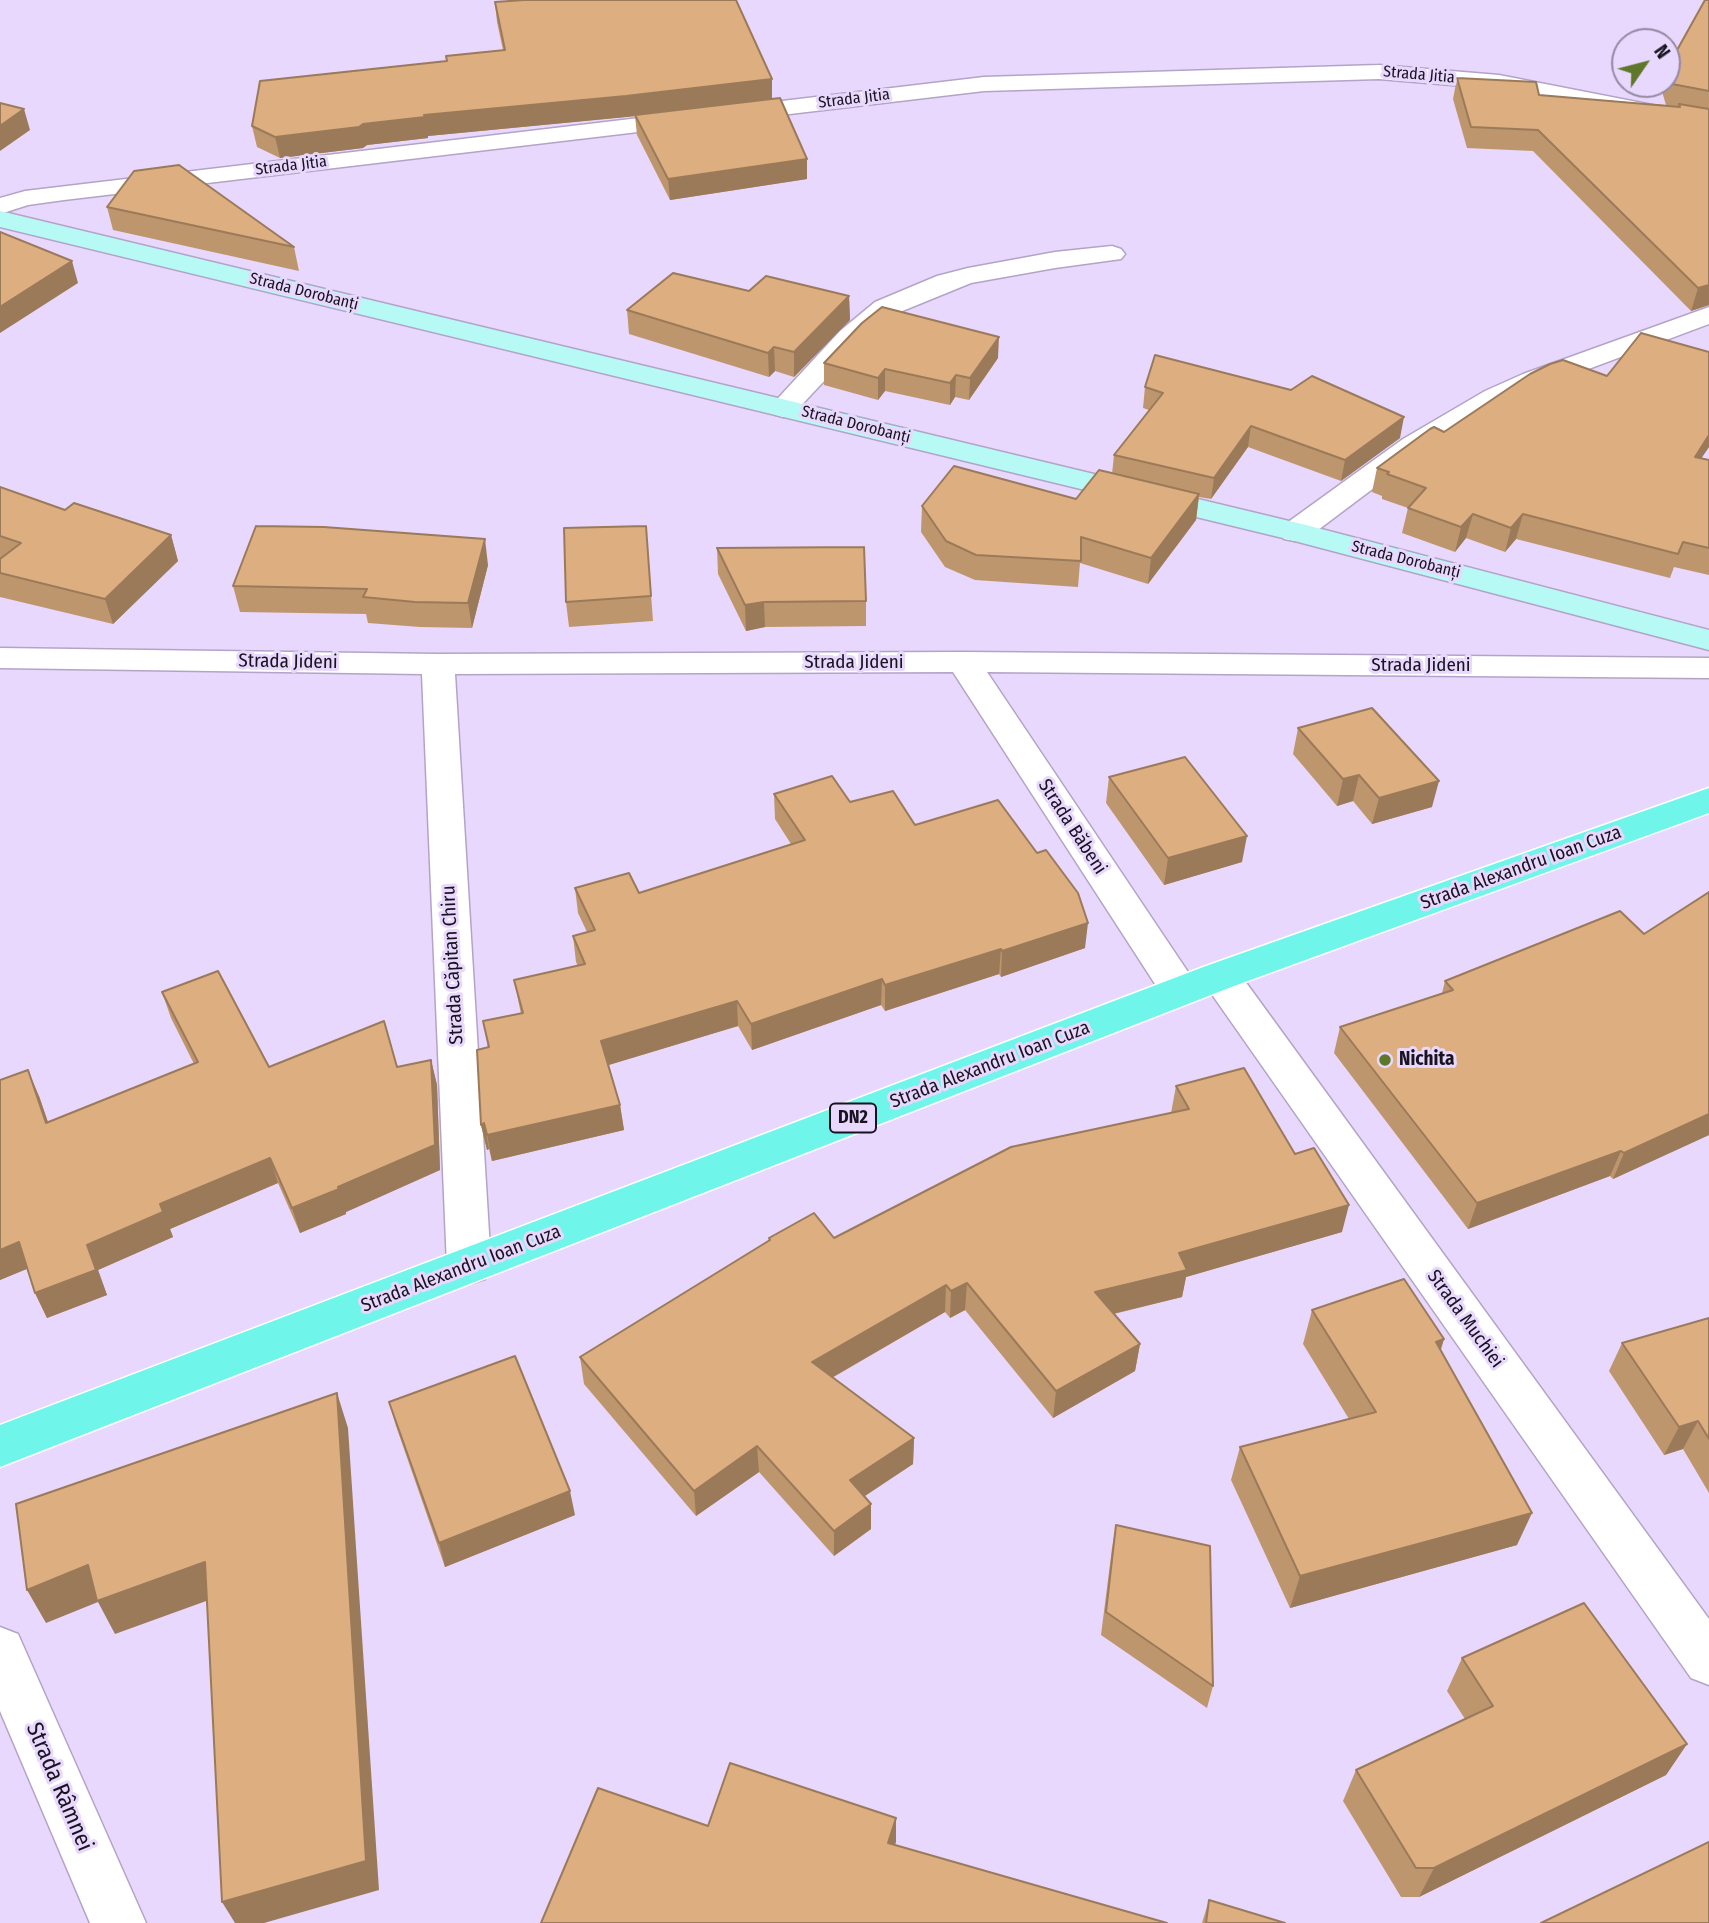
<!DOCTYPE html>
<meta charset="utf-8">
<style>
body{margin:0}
#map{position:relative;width:1709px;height:1923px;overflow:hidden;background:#e8d8fd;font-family:"Fira Sans Condensed",sans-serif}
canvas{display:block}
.north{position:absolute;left:1611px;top:28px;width:70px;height:70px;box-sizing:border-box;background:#e8d8fd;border:2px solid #9589a4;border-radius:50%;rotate:55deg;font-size:19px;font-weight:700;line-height:28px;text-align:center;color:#18131f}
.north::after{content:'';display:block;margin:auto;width:24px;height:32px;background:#5e772a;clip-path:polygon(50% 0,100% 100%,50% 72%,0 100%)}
</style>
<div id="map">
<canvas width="1709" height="1923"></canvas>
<div class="north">N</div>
</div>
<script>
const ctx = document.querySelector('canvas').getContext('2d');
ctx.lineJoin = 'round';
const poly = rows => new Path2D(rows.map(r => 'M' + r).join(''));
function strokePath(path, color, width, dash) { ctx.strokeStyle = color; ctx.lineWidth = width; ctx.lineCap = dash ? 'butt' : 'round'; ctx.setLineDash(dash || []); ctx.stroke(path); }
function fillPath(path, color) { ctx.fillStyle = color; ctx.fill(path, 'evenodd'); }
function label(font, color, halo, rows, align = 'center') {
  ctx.font = font + ' "Fira Sans Condensed",sans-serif'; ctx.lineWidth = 6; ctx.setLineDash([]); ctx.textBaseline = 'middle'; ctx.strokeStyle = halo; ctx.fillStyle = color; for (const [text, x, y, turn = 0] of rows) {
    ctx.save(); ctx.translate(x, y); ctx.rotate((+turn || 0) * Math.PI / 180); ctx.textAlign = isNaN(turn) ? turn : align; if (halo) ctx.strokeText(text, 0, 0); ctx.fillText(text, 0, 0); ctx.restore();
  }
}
const minor = poly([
 [1379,65,1499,75,1709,116,1709,130,1499,89,1379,79,984,91,64,200,28,205,0,214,0,198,25,191,984,77,1379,65],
 [1112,246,1121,249,1125,254,1121,259,1055,268,971,283,895,314,860,343,793,414,783,417,773,414,769,408,840,331,875,302,937,276,968,268,1055,252,1112,246],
 [1709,307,1709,324,1543,386,1505,403,1423,451,1306,539,1295,541,1284,539,1280,532,1284,525,1403,439,1485,391,1523,374,1709,307],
 [0,648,438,654,963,652,1709,658,1709,678,987,672,1194,981,1200,991,1194,1001,1180,1005,1166,1001,953,672,455,674,491,1266,485,1279,469,1284,453,1279,447,1266,422,674,0,668,0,648],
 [1220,962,1234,966,1709,1619,1709,1685,1691,1678,1206,986,1201,976,1206,966,1220,962],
 [0,1627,18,1634,146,1923,90,1923,0,1711,0,1627]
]);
const secondary = poly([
 [0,211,1306,525,1709,630,1709,650,1287,539,0,227,0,211]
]);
const primary = poly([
 [1709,788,1709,813,1234,986,0,1467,0,1425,1206,966,1709,788]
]);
strokePath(minor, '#b3a4c7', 3);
strokePath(secondary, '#b3a4c7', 3);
strokePath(primary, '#fff', 3);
fillPath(minor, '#fff');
fillPath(secondary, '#b7faf5');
fillPath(primary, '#70f5eb');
fillPath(poly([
 [1709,0,1709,305,1691,311,1533,151,1467,148,1453,99,1457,78,1539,95,1666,105,1661,88,1662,84,1667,84,1667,67],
 [495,2,772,99,807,179,670,200,637,135,635,116,428,136,428,138,367,145,363,148,280,158,257,147,252,126,447,61,446,56,503,50,497,22],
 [107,207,294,247,299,271,113,230],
 [749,291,849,296,850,320,794,377,775,371,769,377,629,334,627,310],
 [998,358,969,400,955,397,950,405,885,391,878,400,824,385,824,363],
 [1607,376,1709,447,1701,458,1709,460,1709,575,1674,567,1670,578,1516,539,1505,552,1466,538,1455,552,1402,533,1408,508,1382,499,1382,496,1372,492,1377,468,1444,432],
 [1145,387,1400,438,1341,481,1248,447,1211,499,1199,497,1196,520,1148,584,1080,563,1078,587,975,580,945,567,921,532,922,506,1076,499,1112,474,1114,455,1149,410,1143,408],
 [0,487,65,510,171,535,178,561,113,624,0,597],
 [646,526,653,621,569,627,566,602],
 [717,548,866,601,866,626,765,627,746,631,718,574],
 [488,565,472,628,420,627,368,623,366,614,240,612,233,586],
 [1298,728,1432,807,1372,824,1353,801,1337,806,1293,754],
 [1109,777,1242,862,1164,885,1106,803],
 [774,794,850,802,915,825,1085,948,1001,977,999,974,885,1011,881,1005,752,1050,738,1026,609,1065,620,1105,624,1130,492,1161,489,1149,487,1150,481,1125,488,1048,483,1021,521,1014,514,980,578,966,576,962,573,936,587,932,578,913,575,888,639,893,791,844,775,819],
 [1644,934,1709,1135,1613,1179,1610,1176,1468,1229,1334,1053,1340,1027,1442,993,1445,981],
 [162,992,269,1067,397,1067,431,1060,437,1085,440,1170,346,1212,346,1214,300,1233,278,1183,170,1229,173,1237,98,1270,107,1295,47,1318,35,1293,27,1269,0,1280,39,1096,48,1122,194,1064,171,1018],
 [1176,1086,1342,1232,1186,1277,1182,1297,1114,1314,1140,1344,1135,1371,1053,1418,965,1310,950,1318,945,1312,832,1378,914,1438,913,1464,864,1496,871,1529,834,1556,759,1472,696,1516,584,1384,580,1357,769,1241,769,1238,834,1238,1171,1113],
 [1312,1310,1444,1339,1441,1350,1517,1545,1290,1608,1231,1480,1240,1447,1349,1419,1303,1344],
 [1709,1318,1709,1493,1683,1449,1664,1455,1609,1371,1622,1343],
 [389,1402,575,1515,445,1567,396,1426],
 [1116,1525,1213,1686,1207,1708,1101,1635,1112,1548],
 [1462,1658,1687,1744,1666,1775,1419,1897,1401,1897,1343,1801,1356,1770,1465,1719,1447,1691],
 [1209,1900,1285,1923,1202,1923]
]), '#be966e');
fillPath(poly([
 [772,79,772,100,627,117,428,136,428,138,367,145,363,148,280,158,275,137,424,115],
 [24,109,30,130,0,151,0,126],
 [807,159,807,179,670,200,668,179],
 [72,261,78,283,0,333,0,307],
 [1709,285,1709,305,1691,311,1698,288],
 [849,296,850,320,794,377,794,352],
 [999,337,998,358,969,400,970,378],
 [774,347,775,371,769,377,768,353],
 [885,369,885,391,878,400,878,378],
 [956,375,955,397,950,405,950,383],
 [1404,417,1400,438,1341,481,1345,460],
 [1251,426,1248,447,1211,499,1214,478],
 [1709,435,1709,447,1686,481,1695,457],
 [1199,494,1196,520,1148,584,1151,558],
 [1473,514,1466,538,1455,552,1461,527],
 [1523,514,1516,539,1505,552,1511,528],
 [171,535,178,561,113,624,105,599],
 [485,539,488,565,472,628,468,603],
 [764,602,765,627,746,631,745,605],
 [1359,775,1353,801,1337,806,1343,779],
 [1439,781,1432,807,1372,824,1379,798],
 [1247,836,1242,862,1164,885,1168,858],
 [1088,923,1085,948,1001,977,1002,951],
 [1001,949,999,974,885,1011,885,985],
 [882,979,881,1005,752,1050,751,1024],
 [737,1001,738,1026,605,1066,601,1041],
 [431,1060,437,1085,440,1170,346,1212,346,1214,300,1233,292,1208,338,1187],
 [28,1070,39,1096,57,1149,46,1123],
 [620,1105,624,1130,492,1161,487,1135],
 [1709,1114,1709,1135,1613,1179,1624,1153],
 [484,1123,489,1149,487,1150,481,1125],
 [1621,1151,1610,1176,1468,1229,1477,1203],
 [270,1158,278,1183,170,1229,173,1237,98,1270,107,1295,47,1318,35,1293,87,1245,160,1204],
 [1349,1205,1342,1232,1186,1277,1182,1297,1091,1319,1095,1292,1179,1253],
 [19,1242,31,1267,0,1280,0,1250],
 [967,1283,965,1310,950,1318,951,1291],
 [946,1285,945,1312,812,1389,812,1362],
 [1444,1339,1432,1373,1436,1342],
 [1140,1344,1135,1371,1053,1418,1056,1391],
 [337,1393,348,1428,379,1890,264,1923,235,1923,222,1902],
 [1698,1421,1683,1449,1664,1455,1679,1427],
 [914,1438,913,1464,850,1506,850,1480],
 [757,1446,759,1472,696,1516,694,1491],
 [570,1491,575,1515,445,1567,439,1543],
 [871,1504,871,1529,834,1556,834,1531],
 [1532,1513,1517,1545,1290,1608,1300,1576],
 [205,1562,220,1596,115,1634,98,1602,46,1623,27,1590,88,1565],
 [1687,1744,1666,1775,1419,1897,1434,1868],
 [896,1818,896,1842,888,1867,888,1843]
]), '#9b7a5a');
const building = poly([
 [524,0,736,0,772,79,626,96,424,115,425,117,363,124,359,127,275,137,252,126,260,81,447,61,446,56,505,50,495,2,524,0],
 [1705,0,1709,0,1709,91,1672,84,1667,68,1705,0],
 [1457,78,1536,82,1539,95,1680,107,1679,104,1709,109,1709,285,1698,288,1538,130,1471,127,1457,78],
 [780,98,807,159,668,179,635,115,780,98],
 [0,103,24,109,0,126,0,103],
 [179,165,294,247,107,207,134,171,179,165],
 [0,232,72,261,0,307,0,232],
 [673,273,749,291,766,276,849,296,794,352,774,347,768,353,627,310,673,273],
 [882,307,999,337,970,378,956,375,950,383,885,369,878,378,824,363,862,323,882,307],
 [1641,333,1709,352,1709,435,1695,457,1709,460,1709,548,1683,542,1678,554,1523,514,1511,528,1473,514,1461,527,1408,508,1426,488,1387,474,1389,472,1377,468,1430,429,1434,427,1444,432,1530,374,1550,364,1563,360,1607,376,1641,333],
 [1155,355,1291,390,1312,376,1404,417,1345,460,1251,426,1214,478,1114,455,1163,393,1145,387,1155,355],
 [954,466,1076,499,1099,470,1199,494,1151,558,1081,537,1081,561,976,555,946,541,922,506,954,466],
 [0,487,65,510,74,503,171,535,105,599,0,573,0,559,21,543,0,536,0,487],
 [256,526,324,527,485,539,468,603,415,602,363,597,367,589,233,586,256,526],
 [646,526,651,596,566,602,564,528,646,526],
 [864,547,866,601,764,602,745,605,717,548,864,547],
 [1372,708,1439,781,1379,798,1359,775,1343,779,1298,728,1372,708],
 [1185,757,1247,836,1168,858,1109,777,1185,757],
 [832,776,850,802,893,791,915,825,998,800,1037,853,1046,850,1078,893,1088,923,1002,951,1001,949,885,985,882,979,751,1024,737,1001,601,1041,620,1105,487,1135,484,1123,481,1125,477,1050,489,1047,483,1021,523,1013,514,980,585,964,573,936,595,930,575,888,629,873,639,893,805,840,774,794,832,776],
 [1709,892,1709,1114,1624,1153,1621,1151,1477,1203,1340,1027,1453,990,1445,981,1620,911,1644,934,1709,892],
 [218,971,269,1067,384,1021,397,1067,431,1060,435,1145,338,1187,339,1189,292,1208,270,1158,160,1204,163,1212,87,1245,96,1270,35,1293,19,1242,0,1250,0,1080,28,1070,46,1123,198,1062,162,992,218,971],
 [1244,1068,1295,1154,1314,1148,1349,1205,1179,1253,1187,1270,1095,1292,1140,1344,1056,1391,967,1283,951,1291,946,1285,812,1362,914,1438,850,1480,871,1504,834,1531,757,1446,694,1491,580,1357,770,1240,769,1238,814,1213,834,1238,1011,1147,1189,1109,1176,1086,1244,1068],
 [1404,1279,1444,1339,1436,1342,1532,1513,1300,1576,1240,1447,1376,1412,1312,1310,1404,1279],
 [1709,1318,1709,1439,1698,1421,1679,1427,1622,1343,1709,1318],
 [515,1356,570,1491,439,1543,389,1402,515,1356],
 [337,1393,366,1861,222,1902,205,1562,97,1601,88,1565,27,1590,16,1504,337,1393],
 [1116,1525,1210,1546,1213,1686,1106,1612,1116,1525],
 [1584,1603,1687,1744,1434,1868,1416,1868,1356,1770,1493,1706,1462,1658,1584,1603],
 [730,1763,896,1818,888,1843,1167,1923,541,1923,598,1788,708,1826,730,1763],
 [1709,1842,1709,1923,1541,1923,1709,1842],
 [1209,1900,1285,1923,1206,1923,1209,1900]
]);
fillPath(building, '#ddae80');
strokePath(building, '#9b7a5a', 2);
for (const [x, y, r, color] of [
 [1385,1060,7,"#5e772a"]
]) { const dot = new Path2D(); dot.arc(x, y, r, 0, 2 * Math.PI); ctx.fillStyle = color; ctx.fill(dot); strokePath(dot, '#e8d8fd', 2.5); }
label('16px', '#18131f', '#e8d8fd', [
 ["Strada Jitia",1419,75,5],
 ["Strada Jitia",854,99,-7],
 ["Strada Jitia",291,166,-7],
 ["Strada Dorobanți",304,292,14],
 ["Strada Dorobanți",856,425,14],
 ["Strada Dorobanți",1406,560,14]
]);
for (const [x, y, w] of [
 [853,1118,46]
]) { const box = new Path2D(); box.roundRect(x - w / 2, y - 14.5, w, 29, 5); ctx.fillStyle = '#e8d8fd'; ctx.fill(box); strokePath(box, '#18131f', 2); }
label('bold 18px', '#18131f', null, [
 ["DN2",853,1118]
]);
label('19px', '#18131f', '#e8d8fd', [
 ["Strada Jideni",288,662,1],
 ["Strada Jideni",854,663],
 ["Strada Jideni",1421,666],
 ["Strada Băbeni",1072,827,57],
 ["Strada Alexandru Ioan Cuza",1521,868,-20],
 ["Strada Căpitan Chiru",453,965,-93],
 ["Strada Alexandru Ioan Cuza",990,1065,-21],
 ["Strada Alexandru Ioan Cuza",461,1269,-21],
 ["Strada Muchiei",1465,1319,54]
]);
label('bold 19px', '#18131f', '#e8d8fd', [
 ["Nichita",1399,1060]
], 'left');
label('23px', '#18131f', '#e8d8fd', [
 ["Strada Râmnei",59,1787,67]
]);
</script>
